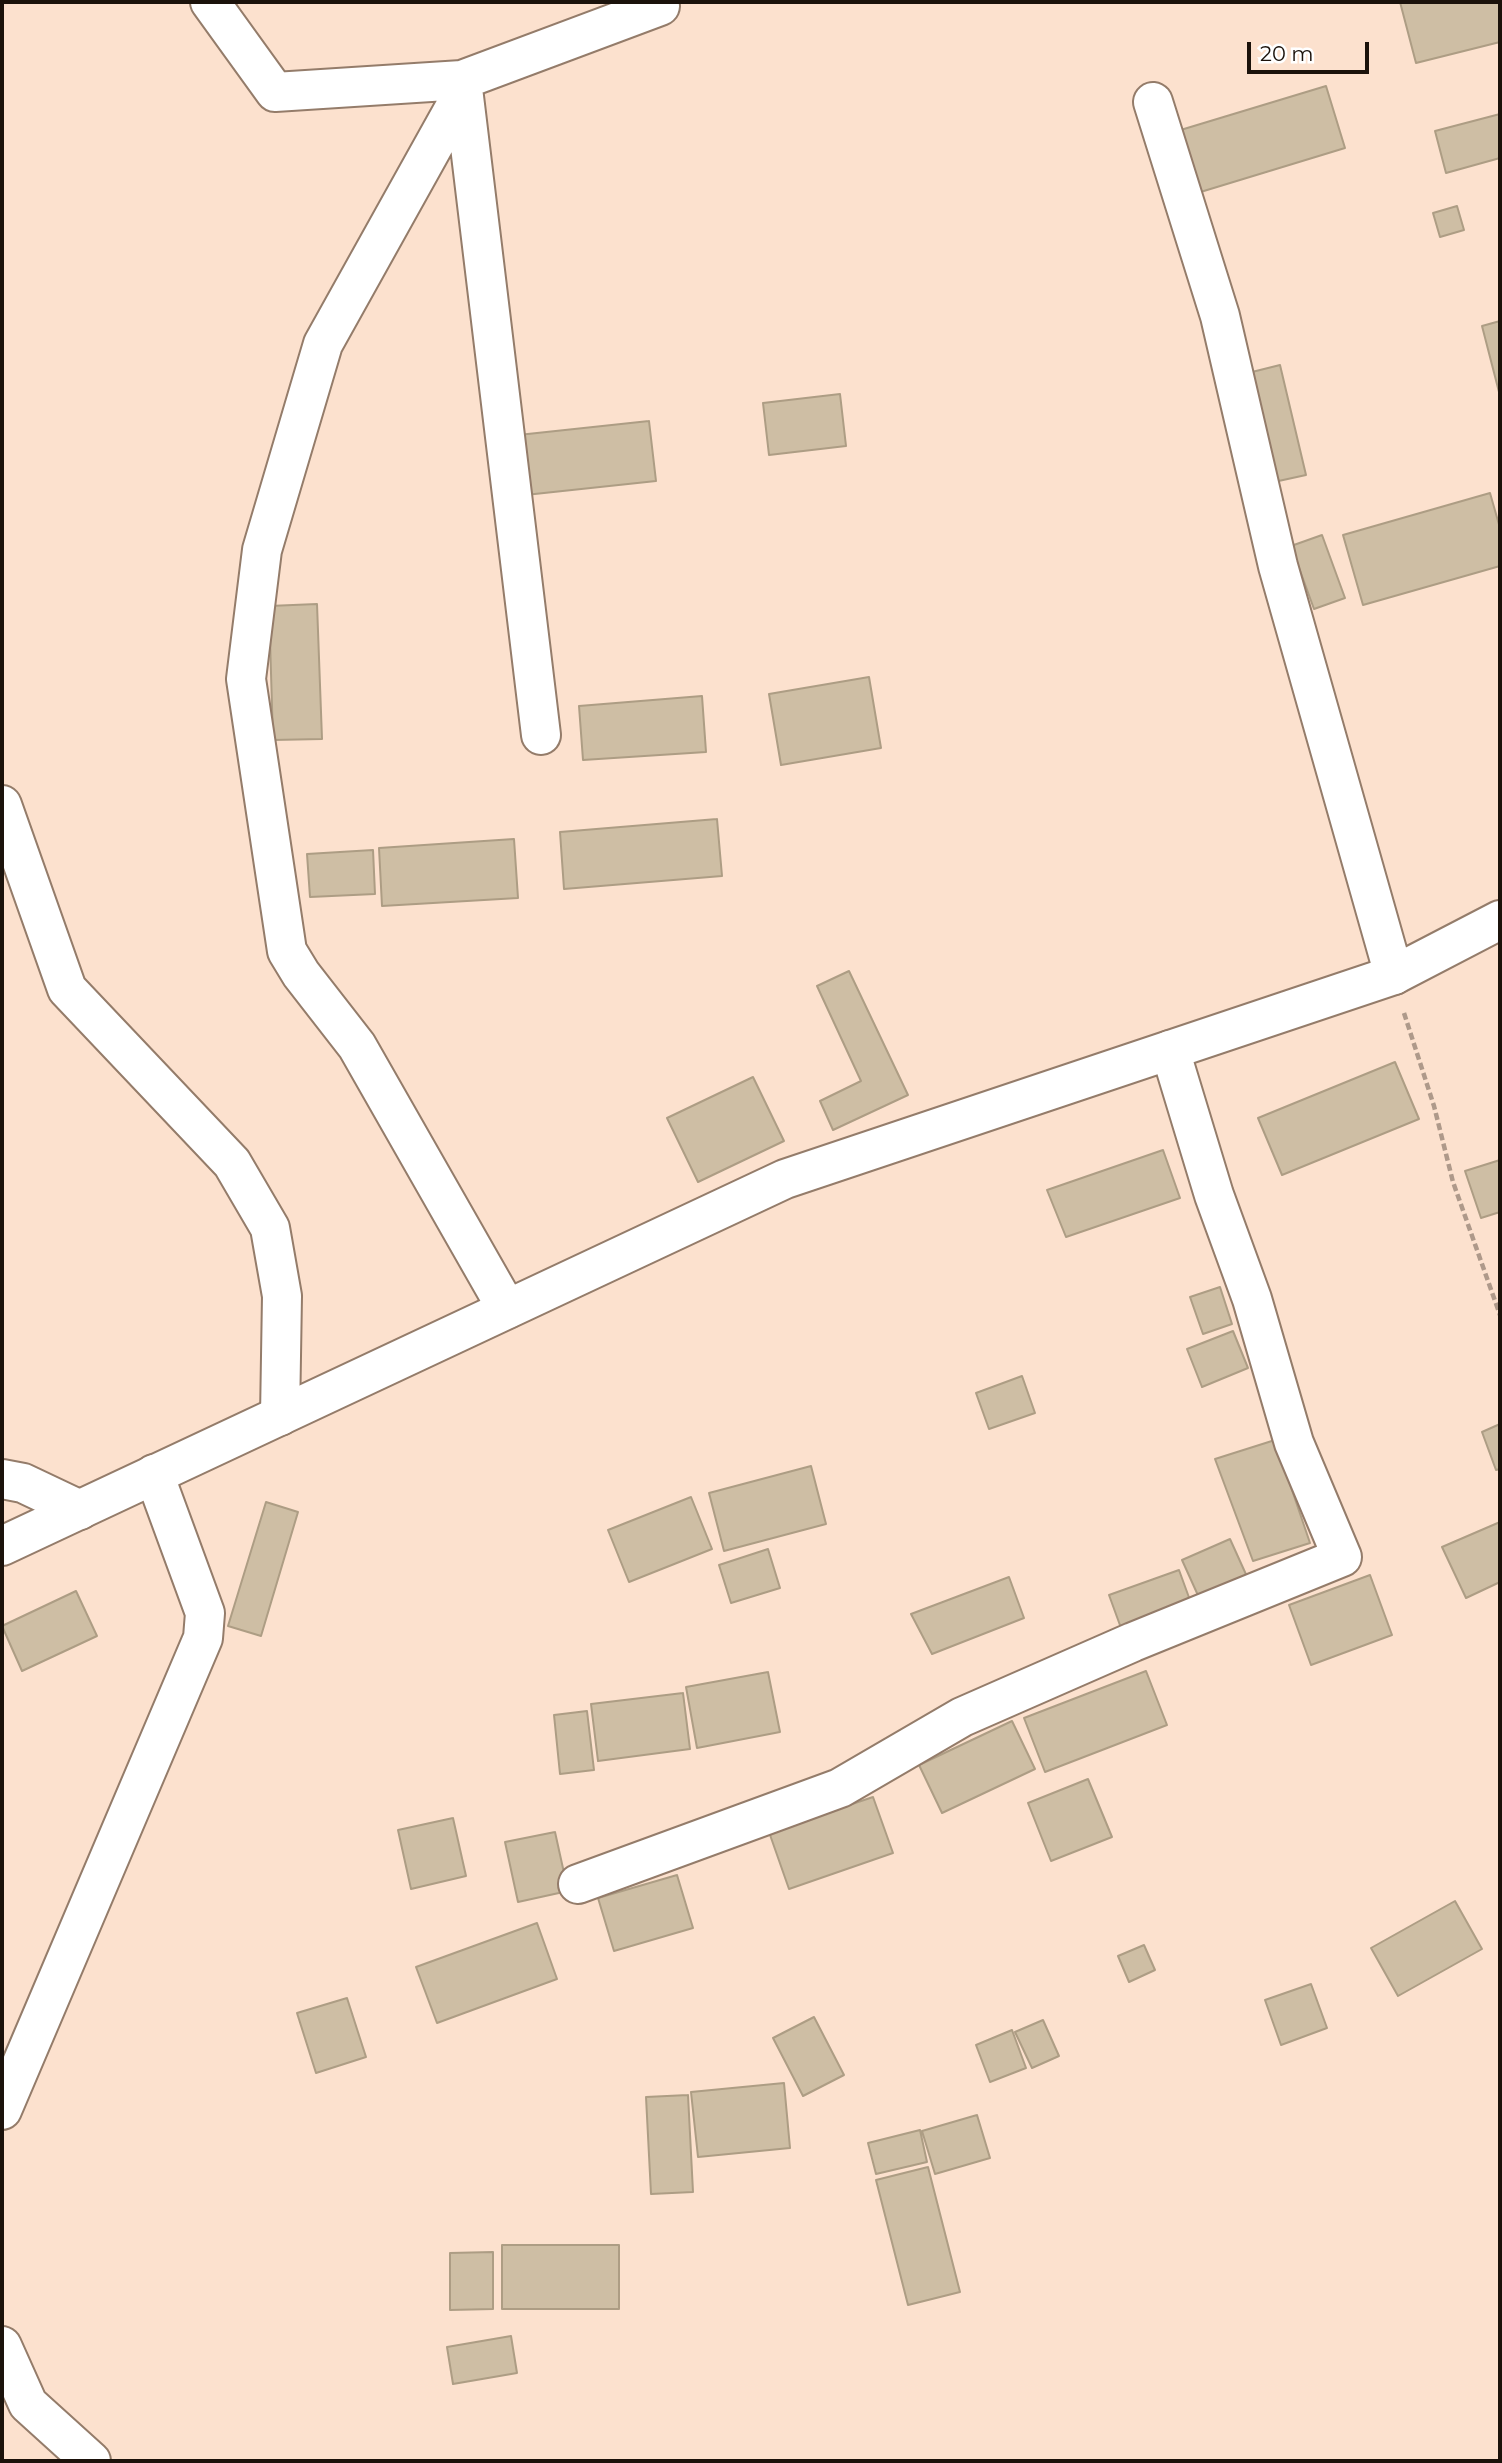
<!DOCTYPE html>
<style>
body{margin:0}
#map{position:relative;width:1502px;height:2463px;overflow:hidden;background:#fce1ce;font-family:Montserrat,sans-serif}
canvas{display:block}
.frame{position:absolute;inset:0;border:4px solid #1b120b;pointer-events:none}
.scale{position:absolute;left:1247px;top:42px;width:122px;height:32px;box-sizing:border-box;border:4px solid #1b120b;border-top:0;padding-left:9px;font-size:21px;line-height:24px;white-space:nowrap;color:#1b120b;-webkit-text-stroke:5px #fff;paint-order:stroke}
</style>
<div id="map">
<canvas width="1502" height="2463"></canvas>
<div class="frame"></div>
<div class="scale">20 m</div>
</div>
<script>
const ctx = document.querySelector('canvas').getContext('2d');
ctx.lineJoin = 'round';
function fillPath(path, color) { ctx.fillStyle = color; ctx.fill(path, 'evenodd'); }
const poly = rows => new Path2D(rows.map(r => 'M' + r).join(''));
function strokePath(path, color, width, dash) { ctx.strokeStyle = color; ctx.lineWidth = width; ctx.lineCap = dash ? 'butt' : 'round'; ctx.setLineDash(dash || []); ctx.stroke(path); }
const building = poly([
 [1400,2,1500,2,1500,42,1416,63,1400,2],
 [1326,86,1345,148,1194,194,1174,132,1326,86],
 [1500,114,1500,158,1446,173,1435,131,1500,114],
 [1457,206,1464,230,1440,237,1433,213,1457,206],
 [1500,321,1500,391,1499,392,1482,326,1500,321],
 [1280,365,1306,475,1274,482,1248,373,1280,365],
 [840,394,846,446,769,455,763,403,840,394],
 [649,421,656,481,516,496,509,436,649,421],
 [1490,493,1500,528,1500,566,1363,605,1343,535,1490,493],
 [1322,535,1345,598,1314,609,1291,546,1322,535],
 [317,604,322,739,273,740,269,606,317,604],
 [869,677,881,748,781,765,769,694,869,677],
 [702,696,706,752,583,760,579,706,702,696],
 [717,819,722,876,564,889,560,832,717,819],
 [514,839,518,898,382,906,379,848,514,839],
 [373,850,375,894,310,897,307,854,373,850],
 [849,971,908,1095,833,1130,820,1101,861,1081,817,986,849,971],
 [1395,1062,1419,1119,1282,1175,1258,1118,1395,1062],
 [753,1077,784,1141,698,1182,667,1118,753,1077],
 [1163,1150,1180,1198,1066,1237,1047,1190,1163,1150],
 [1500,1160,1500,1212,1481,1218,1465,1171,1500,1160],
 [1220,1287,1232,1324,1203,1334,1190,1297,1220,1287],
 [1233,1331,1248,1368,1202,1387,1187,1349,1233,1331],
 [1022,1376,1035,1413,989,1429,976,1393,1022,1376],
 [1500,1424,1500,1469,1496,1470,1482,1432,1500,1424],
 [1275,1440,1310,1543,1253,1561,1215,1459,1275,1440],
 [811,1466,826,1524,724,1551,709,1493,811,1466],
 [691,1497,712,1549,629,1582,608,1530,691,1497],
 [266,1502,298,1512,261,1636,228,1626,266,1502],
 [1500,1522,1500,1582,1466,1598,1442,1547,1500,1522],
 [1230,1539,1249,1581,1201,1602,1182,1560,1230,1539],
 [768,1549,780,1588,731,1603,719,1565,768,1549],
 [1179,1570,1191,1603,1121,1628,1109,1595,1179,1570],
 [1370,1575,1392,1635,1311,1665,1289,1605,1370,1575],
 [1009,1577,1024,1618,932,1654,911,1614,1009,1577],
 [76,1591,97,1636,22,1671,2,1626,76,1591],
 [1146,1671,1167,1725,1045,1772,1024,1718,1146,1671],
 [768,1672,780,1732,697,1748,686,1687,768,1672],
 [683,1693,690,1749,598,1761,591,1704,683,1693],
 [587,1711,594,1770,560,1774,554,1715,587,1711],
 [1012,1721,1035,1769,942,1813,919,1765,1012,1721],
 [1088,1779,1112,1837,1051,1861,1028,1803,1088,1779],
 [873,1797,893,1853,789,1889,769,1832,873,1797],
 [453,1818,466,1876,411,1889,398,1830,453,1818],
 [555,1832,568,1891,518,1902,505,1842,555,1832],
 [677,1875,693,1928,614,1951,598,1898,677,1875],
 [1455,1901,1482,1949,1398,1996,1371,1948,1455,1901],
 [537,1923,557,1979,437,2023,416,1967,537,1923],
 [1144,1945,1155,1970,1129,1982,1118,1956,1144,1945],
 [1311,1984,1327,2028,1281,2045,1265,2000,1311,1984],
 [347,1998,366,2057,316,2073,297,2013,347,1998],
 [814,2017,844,2075,803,2096,773,2038,814,2017],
 [1043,2020,1059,2056,1032,2068,1015,2032,1043,2020],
 [1012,2030,1026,2068,990,2082,976,2045,1012,2030],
 [784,2083,790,2148,698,2157,691,2092,784,2083],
 [688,2095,693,2192,651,2194,646,2097,688,2095],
 [977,2115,990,2158,935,2174,922,2131,977,2115],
 [920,2130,927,2162,876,2174,868,2143,920,2130],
 [928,2167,960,2292,908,2305,876,2180,928,2167],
 [502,2245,619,2245,619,2309,502,2309,502,2245],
 [493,2252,493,2309,450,2310,450,2253,493,2252],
 [511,2336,517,2373,453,2384,447,2347,511,2336]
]);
fillPath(building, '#cebea4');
strokePath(building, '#ad9d84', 2);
const street = poly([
 [210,2,275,92,462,80,541,735],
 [1153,102,1220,316,1278,566,1394,975],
 [2,805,67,989,232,1163,270,1228,282,1296,280,1416],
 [507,1309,357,1046,301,974,287,951,246,679,262,550,323,344,455,107,462,80,660,6],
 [2,1479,23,1483,80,1510],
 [578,1884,840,1788,962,1717,1133,1642,1342,1557,1294,1443,1252,1299,1214,1195,1170,1050],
 [2,2110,203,1638,205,1613,154,1474],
 [2,2346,28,2404,91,2461]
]);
const secondary = poly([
 [2,1546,785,1179,1394,975,1500,920]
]);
strokePath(street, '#947c6a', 42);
strokePath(secondary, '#947c6a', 42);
strokePath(poly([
 [1404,1013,1434,1106,1453,1182,1500,1315]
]), '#ae998a', 4.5, [7, 3.5]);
strokePath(street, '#fff', 38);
strokePath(secondary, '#fff', 38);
</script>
